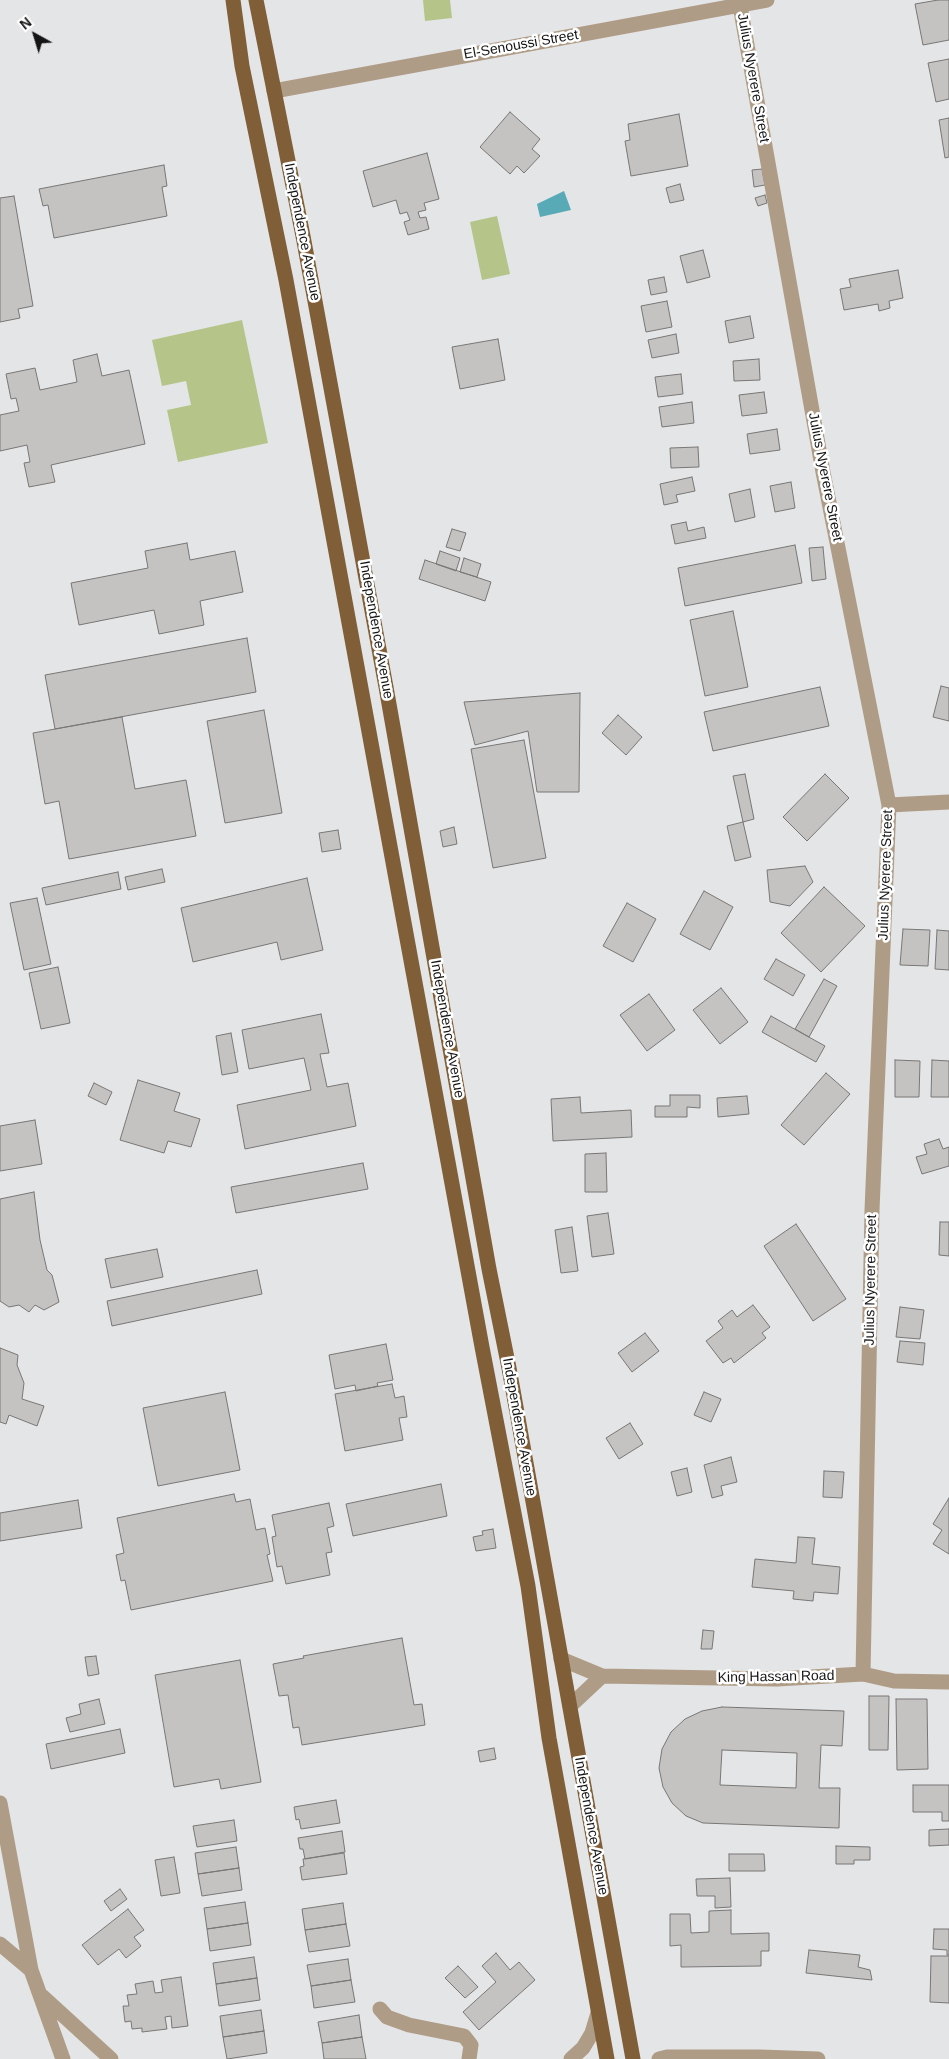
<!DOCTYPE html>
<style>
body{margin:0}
#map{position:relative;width:949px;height:2059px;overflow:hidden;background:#e4e5e6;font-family:Arial,sans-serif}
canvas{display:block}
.north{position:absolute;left:10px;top:10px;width:50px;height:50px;-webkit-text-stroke:4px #fff;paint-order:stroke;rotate:321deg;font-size:14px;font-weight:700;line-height:20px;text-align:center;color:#141414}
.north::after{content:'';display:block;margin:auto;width:18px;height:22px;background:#141414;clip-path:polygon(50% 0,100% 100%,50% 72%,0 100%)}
</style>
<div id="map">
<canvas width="949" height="2059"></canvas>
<div class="north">N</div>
</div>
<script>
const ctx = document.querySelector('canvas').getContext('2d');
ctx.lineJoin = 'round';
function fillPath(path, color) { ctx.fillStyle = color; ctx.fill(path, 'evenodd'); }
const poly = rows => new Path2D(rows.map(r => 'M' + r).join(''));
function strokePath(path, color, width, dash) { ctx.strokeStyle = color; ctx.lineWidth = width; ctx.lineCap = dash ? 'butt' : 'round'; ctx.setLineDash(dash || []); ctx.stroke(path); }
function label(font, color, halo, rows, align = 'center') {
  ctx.font = font + ' Arial,sans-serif'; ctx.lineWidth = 5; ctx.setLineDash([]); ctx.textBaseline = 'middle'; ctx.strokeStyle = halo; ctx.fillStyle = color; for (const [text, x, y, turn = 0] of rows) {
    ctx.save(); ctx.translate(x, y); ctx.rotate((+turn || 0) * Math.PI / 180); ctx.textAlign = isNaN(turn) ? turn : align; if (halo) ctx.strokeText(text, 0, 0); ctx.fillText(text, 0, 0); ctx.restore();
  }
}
fillPath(poly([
 [423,0,450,0,452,18,425,21],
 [497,216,510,274,482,280,470,222],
 [242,320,268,443,178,462,167,410,191,405,186,381,162,386,152,340]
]), '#b5c488');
fillPath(poly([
 [564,191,571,210,540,217,537,204]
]), '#57aab6');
const building = poly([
 [938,0,949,0,949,40,923,45,915,4,938,0],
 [949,59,949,99,936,102,928,63,949,59],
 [510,112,540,139,532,149,540,156,524,173,517,166,510,174,480,147,510,112],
 [679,114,688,166,631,176,625,141,630,140,628,124,679,114],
 [949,118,949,157,945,158,939,120,949,118],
 [427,153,439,199,424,203,426,210,418,212,420,218,426,217,429,229,408,235,404,222,410,220,407,212,400,214,396,200,373,207,363,171,427,153],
 [164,165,167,186,162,187,167,216,54,238,48,205,43,206,39,189,164,165],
 [762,169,765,185,754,187,752,170,762,169],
 [680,184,684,200,670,203,666,188,680,184],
 [765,195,767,203,758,206,755,198,765,195],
 [14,196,33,306,18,309,20,318,0,322,0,198,14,196],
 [703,250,710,277,687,283,680,256,703,250],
 [898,270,903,298,889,301,890,308,879,311,878,304,844,310,840,289,851,287,849,279,898,270],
 [664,277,667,292,651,295,648,280,664,277],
 [667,301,672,327,646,332,641,306,667,301],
 [750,316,754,338,729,343,725,321,750,316],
 [676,334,679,353,652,358,648,340,676,334],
 [498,339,505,380,460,389,452,347,498,339],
 [97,354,102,376,129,370,145,444,51,465,55,482,29,487,24,463,30,462,27,445,0,451,0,415,19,411,16,398,11,399,6,374,35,368,40,390,77,382,73,360,97,354],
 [759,359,760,380,734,381,733,361,759,359],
 [681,374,683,394,658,397,655,377,681,374],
 [764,392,767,413,742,416,739,395,764,392],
 [692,402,694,423,662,427,659,407,692,402],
 [777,429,780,450,750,454,747,434,777,429],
 [698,447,699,467,671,468,670,448,698,447],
 [692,477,695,491,676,495,678,502,664,505,660,484,692,477],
 [791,482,795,508,775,512,770,486,791,482],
 [750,489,755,517,735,522,729,494,750,489],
 [686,522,688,531,704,527,706,538,675,544,671,525,686,522],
 [452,529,466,533,460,551,446,547,452,529],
 [187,543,190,560,235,551,243,592,200,601,204,625,159,634,154,610,79,625,71,583,148,568,145,551,187,543],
 [795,545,802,583,685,606,678,568,795,545],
 [823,547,826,579,812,581,809,548,823,547],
 [440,551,460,558,456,571,436,564,440,551],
 [464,558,481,564,477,577,460,572,464,558],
 [425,560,491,582,485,601,419,579,425,560],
 [733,611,748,687,705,696,690,620,733,611],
 [247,638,256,692,55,729,45,675,247,638],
 [941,686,949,688,949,721,933,717,941,686],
 [820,687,829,726,713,751,704,712,820,687],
 [580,693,579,792,537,792,528,731,475,745,464,702,580,693],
 [264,710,282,813,225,823,207,721,264,710],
 [618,715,642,737,626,755,602,733,618,715],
 [122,717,135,789,186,780,196,836,69,859,59,801,45,804,33,733,122,717],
 [524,740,546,858,493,868,471,749,524,740],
 [745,774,754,819,743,822,733,776,745,774],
 [825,774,849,798,807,841,783,817,825,774],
 [743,822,751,857,735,861,727,826,743,822],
 [454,827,457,844,443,847,440,831,454,827],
 [338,830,341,849,322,852,319,833,338,830],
 [805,866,813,882,790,906,770,902,767,870,805,866],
 [162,869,165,882,128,890,125,877,162,869],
 [118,872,121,889,46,905,42,888,118,872],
 [307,878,323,950,281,960,277,942,193,962,181,908,307,878],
 [824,887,865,926,821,972,781,933,824,887],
 [704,891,733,907,710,950,680,934,704,891],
 [37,898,51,964,24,970,10,903,37,898],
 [627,903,656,919,633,962,603,946,627,903],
 [903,929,930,930,928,966,900,965,903,929],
 [937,930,949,931,949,970,935,969,937,930],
 [776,959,805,975,793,996,764,979,776,959],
 [58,967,70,1023,41,1029,29,973,58,967],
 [824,979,837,986,809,1037,795,1029,824,979],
 [721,988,748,1022,720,1044,693,1010,721,988],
 [649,994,675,1030,647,1051,620,1015,649,994],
 [321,1014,329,1053,320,1054,327,1087,348,1083,356,1126,245,1149,237,1105,311,1090,304,1058,249,1069,242,1030,321,1014],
 [771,1016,825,1046,816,1062,762,1032,771,1016],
 [231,1033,238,1072,222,1075,216,1036,231,1033],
 [895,1060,920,1061,919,1097,895,1097,895,1060],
 [932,1060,949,1061,949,1097,931,1097,932,1060],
 [826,1073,850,1094,804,1145,781,1125,826,1073],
 [138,1080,180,1093,174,1111,200,1119,191,1147,168,1141,164,1153,120,1140,138,1080],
 [94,1083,112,1092,106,1105,88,1096,94,1083],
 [670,1095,700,1095,700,1108,687,1107,687,1117,655,1117,655,1106,670,1106,670,1095],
 [747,1096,749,1114,718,1117,717,1098,747,1096],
 [580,1097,581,1113,631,1110,632,1137,553,1141,551,1099,580,1097],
 [35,1120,42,1164,0,1171,0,1126,35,1120],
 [939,1139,943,1149,949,1147,949,1166,922,1174,916,1157,927,1154,924,1144,939,1139],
 [606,1153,607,1192,585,1192,585,1154,606,1153],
 [363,1163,368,1189,236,1213,231,1187,363,1163],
 [34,1192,40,1240,47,1270,52,1275,59,1302,44,1310,35,1305,29,1312,19,1305,9,1307,0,1301,0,1199,34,1192],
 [608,1213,614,1254,592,1257,587,1216,608,1213],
 [940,1222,949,1222,949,1256,939,1255,940,1222],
 [796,1224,846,1299,813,1321,764,1246,796,1224],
 [572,1227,578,1271,561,1273,555,1230,572,1227],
 [157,1249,163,1277,111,1288,105,1259,157,1249],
 [257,1270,262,1294,112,1326,107,1301,257,1270],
 [753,1305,770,1327,762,1333,766,1338,734,1363,731,1358,723,1363,706,1341,723,1328,718,1321,732,1310,737,1317,753,1305],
 [900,1307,924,1310,920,1339,896,1337,900,1307],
 [645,1333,659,1351,632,1372,618,1353,645,1333],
 [900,1341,925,1343,923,1365,897,1362,900,1341],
 [386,1344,393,1380,377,1383,378,1386,356,1391,355,1385,335,1389,329,1355,386,1344],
 [0,1348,18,1355,17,1365,24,1383,22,1399,44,1406,37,1426,9,1415,6,1424,0,1422,0,1348],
 [392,1384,395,1398,404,1396,407,1417,399,1418,403,1440,345,1451,335,1394,392,1384],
 [225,1392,240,1470,158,1486,143,1408,225,1392],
 [704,1392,721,1399,711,1422,694,1415,704,1392],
 [630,1423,643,1444,619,1459,606,1438,630,1423],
 [731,1457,737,1482,721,1486,723,1495,712,1498,704,1465,731,1457],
 [687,1468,692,1492,677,1496,671,1472,687,1468],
 [824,1471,844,1472,842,1498,823,1497,824,1471],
 [441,1484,447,1516,353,1536,346,1504,441,1484],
 [234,1494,236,1502,250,1499,256,1530,265,1528,270,1554,267,1555,273,1581,131,1610,125,1580,121,1581,116,1555,124,1553,117,1518,234,1494],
 [949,1498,949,1554,933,1544,942,1530,933,1524,949,1498],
 [78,1500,82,1528,0,1541,0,1513,78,1500],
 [329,1503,334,1526,327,1528,332,1552,326,1553,330,1575,286,1584,282,1566,277,1567,272,1537,276,1536,272,1515,329,1503],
 [493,1529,496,1548,476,1551,473,1537,483,1535,482,1531,493,1529],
 [798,1537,815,1538,812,1564,840,1567,838,1594,814,1592,813,1601,793,1599,794,1591,752,1587,755,1559,796,1563,798,1537],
 [703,1630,714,1631,712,1649,701,1649,703,1630],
 [402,1638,414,1705,422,1704,425,1725,302,1745,299,1727,293,1728,288,1695,279,1696,273,1664,304,1658,303,1656,402,1638],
 [96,1656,99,1674,88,1676,85,1657,96,1656],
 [240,1660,261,1782,221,1789,219,1779,174,1787,155,1675,240,1660],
 [869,1696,889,1696,888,1750,869,1750,869,1696],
 [99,1699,105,1724,70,1732,66,1718,81,1714,79,1704,99,1699],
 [896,1699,927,1699,928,1769,897,1770,896,1699],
 [722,1707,844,1711,842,1746,821,1745,819,1788,840,1788,839,1828,703,1823,686,1816,672,1803,663,1787,659,1768,662,1749,671,1732,685,1719,702,1711,722,1707],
 [722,1750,797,1753,796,1788,720,1785,722,1750],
 [120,1729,125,1753,51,1769,46,1744,120,1729],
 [494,1748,496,1759,480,1762,478,1751,494,1748],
 [913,1785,949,1785,949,1821,942,1821,942,1812,913,1812,913,1785],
 [336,1800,340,1823,301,1829,299,1819,296,1820,294,1807,336,1800],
 [234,1820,237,1841,197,1847,193,1826,234,1820],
 [949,1829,949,1845,929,1846,929,1830,949,1829],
 [342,1831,345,1852,305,1859,303,1849,300,1849,298,1838,342,1831],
 [836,1846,870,1847,870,1860,854,1860,854,1864,836,1864,836,1846],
 [236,1847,239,1868,198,1874,195,1853,236,1847],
 [344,1853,347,1874,302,1880,300,1867,304,1866,303,1859,344,1853],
 [729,1854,764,1854,765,1871,729,1871,729,1854],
 [174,1857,180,1893,161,1896,155,1860,174,1857],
 [239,1868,242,1890,202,1896,198,1874,239,1868],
 [730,1878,731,1907,715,1908,715,1896,697,1896,696,1879,730,1878],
 [120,1889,127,1899,111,1911,104,1901,120,1889],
 [245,1902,248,1923,207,1929,204,1908,245,1902],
 [343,1903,346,1924,305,1930,302,1909,343,1903],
 [128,1909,144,1930,134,1937,141,1946,126,1958,119,1949,98,1965,82,1945,128,1909],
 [731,1910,731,1934,769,1933,769,1951,761,1951,761,1966,681,1967,681,1945,670,1946,670,1914,690,1914,691,1933,709,1932,709,1911,731,1910],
 [248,1923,251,1945,210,1951,207,1929,248,1923],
 [346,1924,350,1946,309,1952,305,1930,346,1924],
 [934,1929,949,1929,949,1955,947,1955,947,1950,933,1949,934,1929],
 [809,1950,860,1955,858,1967,870,1970,872,1980,806,1973,809,1950],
 [496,1953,510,1970,519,1962,535,1980,479,2030,463,2012,496,1982,482,1966,496,1953],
 [931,1956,949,1956,949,2003,930,2002,931,1956],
 [254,1957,257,1978,216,1984,213,1963,254,1957],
 [348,1959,351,1980,311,1986,307,1965,348,1959],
 [458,1966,478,1987,465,1998,445,1978,458,1966],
 [181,1977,188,2026,172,2028,171,2016,165,2017,167,2029,142,2032,142,2028,132,2029,131,2021,125,2022,123,2006,129,2006,127,1995,137,1994,135,1984,153,1981,155,1993,163,1992,161,1980,181,1977],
 [257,1978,260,2000,219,2006,216,1984,257,1978],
 [351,1980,355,2002,314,2008,311,1986,351,1980],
 [261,2010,264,2031,223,2037,220,2016,261,2010],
 [359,2015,362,2037,322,2043,318,2022,359,2015],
 [264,2031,267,2053,227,2059,223,2037,264,2031],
 [362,2037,366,2059,324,2059,322,2043,362,2037]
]);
fillPath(building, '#c5c3c2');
strokePath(building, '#787776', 1);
strokePath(poly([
 [739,0,823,472,889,805,872,1210,863,1674],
 [274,91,767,0],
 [889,805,949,802],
 [561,1659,602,1676,777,1679,863,1674,894,1681,949,1682],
 [570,1706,602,1676],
 [0,1803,31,1970,63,2059],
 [0,1944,31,1970],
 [42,1996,111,2059],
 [380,2009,387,2017,409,2025,464,2036,471,2045,469,2059],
 [571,2059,583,2048,592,2033,598,2013],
 [659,2059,667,2057,760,2057,818,2059]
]), '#af9c87', 15);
strokePath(poly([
 [233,0,242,66,286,280,482,1347,528,1586,549,1738,607,2059],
 [256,0,303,236,386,687,489,1269,509,1368,633,2059]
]), '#805e37', 15);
label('14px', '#141414', '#fff', [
 ["El-Senoussi Street",521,45,-10],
 ["Julius Nyerere Street",753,78,80],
 ["Independence Avenue",302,232,79],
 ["Julius Nyerere Street",825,477,79],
 ["Independence Avenue",376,630,80],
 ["Julius Nyerere Street",886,875,-88],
 ["Independence Avenue",447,1029,80],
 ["Julius Nyerere Street",871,1280,-89],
 ["Independence Avenue",519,1427,80],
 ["King Hassan Road",776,1677,-1],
 ["Independence Avenue",591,1826,80]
]);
</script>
